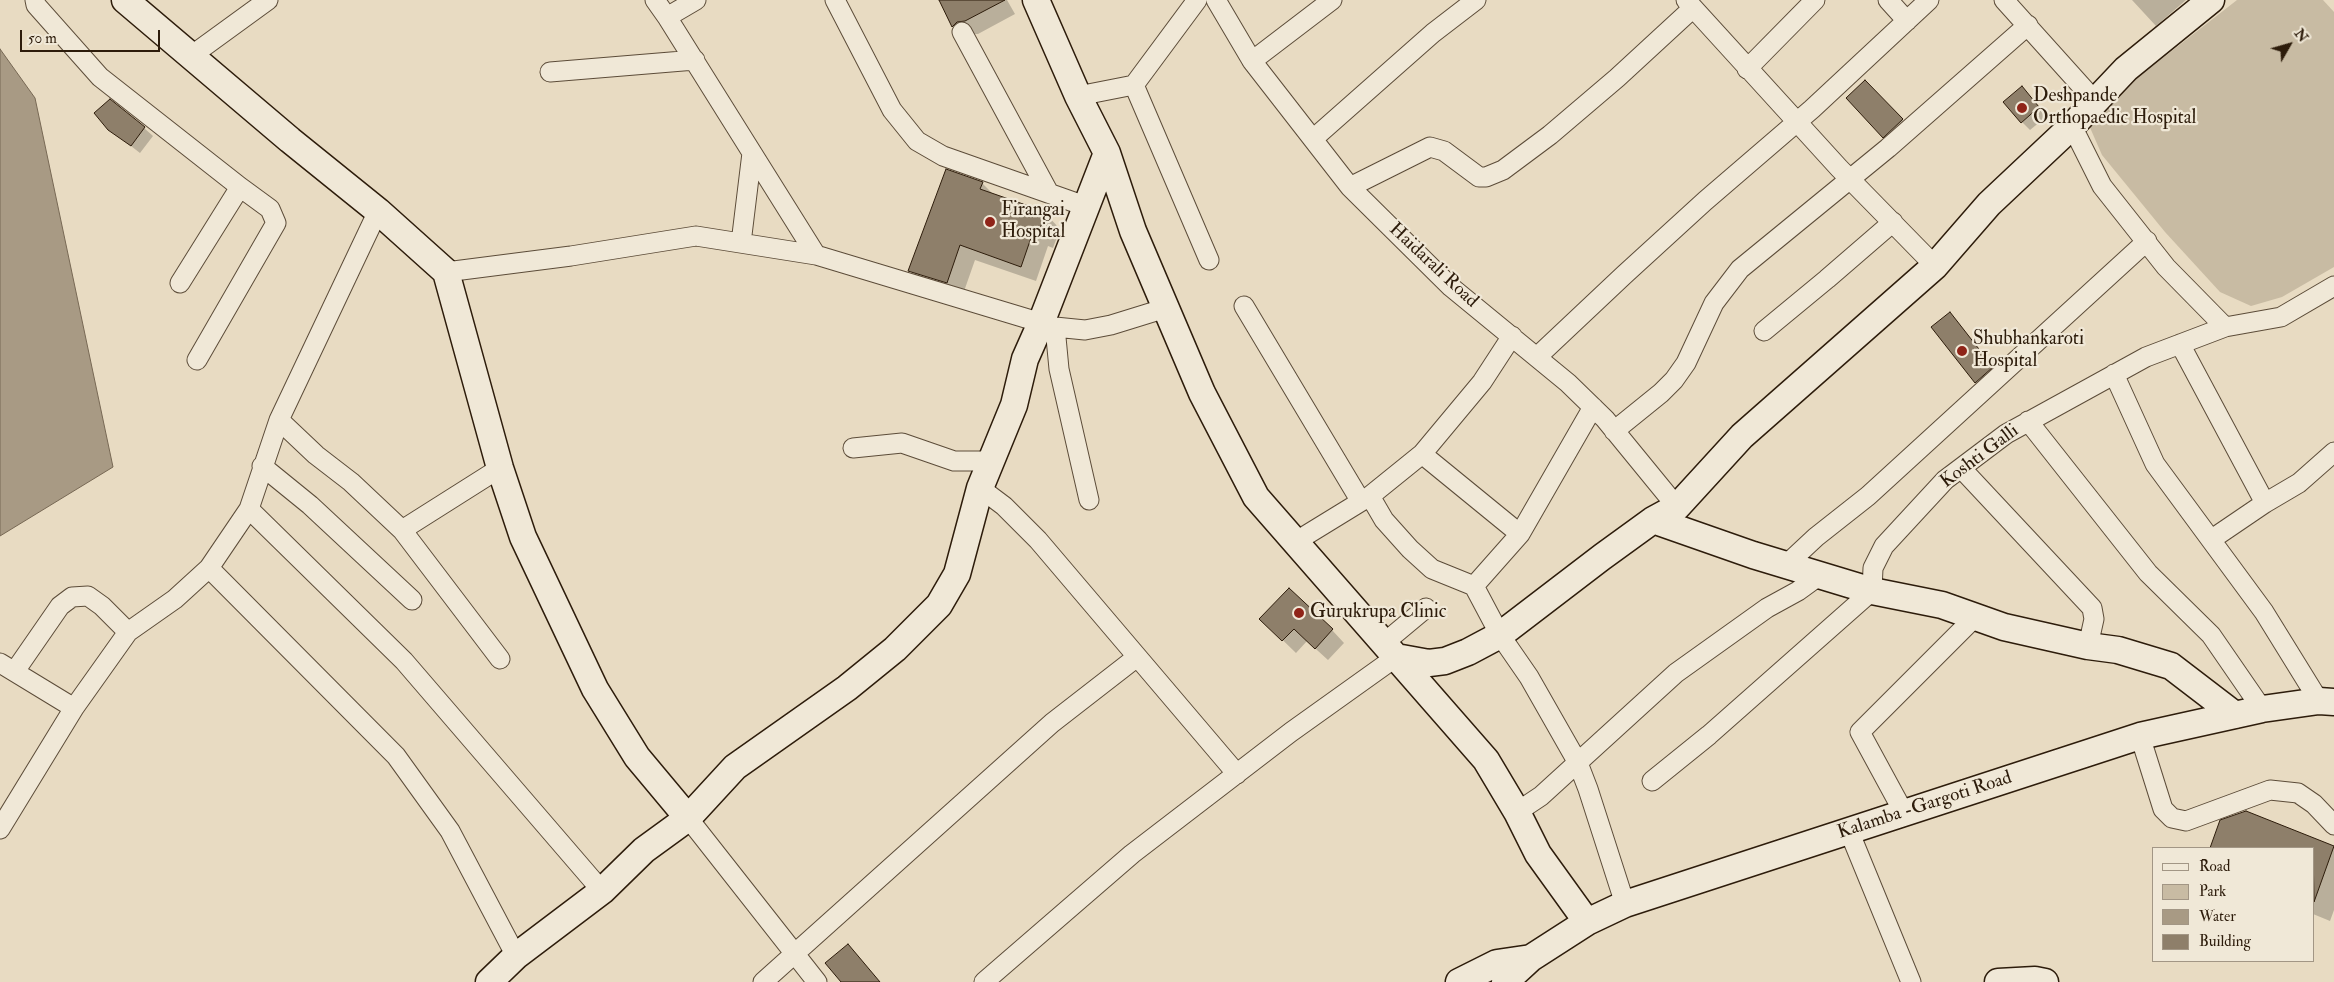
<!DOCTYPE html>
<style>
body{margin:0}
#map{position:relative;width:2334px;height:982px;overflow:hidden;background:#e8dbc2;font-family:"IM FELL Double Pica",serif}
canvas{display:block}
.legend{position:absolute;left:2152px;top:847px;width:162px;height:115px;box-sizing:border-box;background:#f0e8d7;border:1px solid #a29685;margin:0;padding:6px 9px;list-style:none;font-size:15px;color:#2d1c0b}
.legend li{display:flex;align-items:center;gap:10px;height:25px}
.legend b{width:25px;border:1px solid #a29685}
.north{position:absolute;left:2264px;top:20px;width:50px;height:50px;-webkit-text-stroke:4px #f0e8d7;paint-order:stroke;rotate:52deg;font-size:14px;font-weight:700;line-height:20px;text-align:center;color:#2d1c0b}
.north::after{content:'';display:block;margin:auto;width:18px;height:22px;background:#2d1c0b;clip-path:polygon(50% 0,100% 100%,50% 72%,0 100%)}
.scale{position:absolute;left:20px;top:30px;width:140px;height:22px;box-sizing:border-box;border:2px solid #2d1c0b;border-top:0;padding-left:6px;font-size:15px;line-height:18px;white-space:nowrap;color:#2d1c0b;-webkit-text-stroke:4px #f0e8d7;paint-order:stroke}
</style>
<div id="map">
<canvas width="2334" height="982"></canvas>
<ul class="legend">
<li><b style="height:6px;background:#f0e8d7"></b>Road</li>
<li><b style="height:14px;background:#c8bba3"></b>Park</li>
<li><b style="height:14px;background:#a89a84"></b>Water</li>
<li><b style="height:14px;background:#8e7f6a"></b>Building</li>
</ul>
<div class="north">N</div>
<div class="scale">50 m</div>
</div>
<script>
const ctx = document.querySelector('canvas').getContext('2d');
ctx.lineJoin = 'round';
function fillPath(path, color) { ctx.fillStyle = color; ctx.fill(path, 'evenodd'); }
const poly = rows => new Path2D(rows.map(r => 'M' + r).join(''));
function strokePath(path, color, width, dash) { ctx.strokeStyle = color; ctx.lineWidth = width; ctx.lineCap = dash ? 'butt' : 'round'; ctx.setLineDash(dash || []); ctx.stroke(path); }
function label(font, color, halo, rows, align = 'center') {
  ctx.font = font + ' "IM FELL Double Pica",serif'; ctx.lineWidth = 4.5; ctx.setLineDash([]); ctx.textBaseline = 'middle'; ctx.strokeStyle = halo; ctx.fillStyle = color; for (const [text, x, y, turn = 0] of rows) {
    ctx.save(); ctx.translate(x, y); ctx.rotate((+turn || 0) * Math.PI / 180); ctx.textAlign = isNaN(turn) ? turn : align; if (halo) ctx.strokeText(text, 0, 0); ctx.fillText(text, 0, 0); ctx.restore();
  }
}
fillPath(poly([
 [2237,0,2323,0,2334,12,2334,267,2282,297,2251,306,2220,292,2165,232,2102,155,2088,123,2132,82]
]), '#c8bba3');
const water = poly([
 [0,49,35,98,113,467,0,536,0,49]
]);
fillPath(water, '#a89a84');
strokePath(water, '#776854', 1);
fillPath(poly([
 [940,0,1007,0,1015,14,978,34,970,34,966,38,953,26],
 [2132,0,2186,0,2156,26],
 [1865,81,1911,129,1892,145,1847,99],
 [2030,96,2047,116,2030,130,2022,122],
 [144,128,153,136,140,153,109,129],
 [982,183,995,196,1045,213,1060,229,1053,248,1048,246,1036,281,975,260,962,297,925,286,910,271],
 [1950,314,2005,380,1988,395,1976,383],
 [1261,619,1332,630,1344,643,1328,660,1307,641,1296,653],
 [2246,812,2334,848,2334,910,2330,921,2313,914,2313,848,2211,848,2221,821]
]), '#0003');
const building = poly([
 [939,0,1005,0,965,21,957,22,952,27,939,0],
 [1865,80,1903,119,1883,138,1846,98,1865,80],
 [2022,86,2039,107,2021,123,2003,102,2022,86],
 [110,99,145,127,131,146,108,130,94,113,110,99],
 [946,169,983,182,980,189,1046,212,1038,234,1033,232,1021,267,960,245,947,283,908,271,946,169],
 [1950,312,1993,367,1975,383,1931,327,1950,312],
 [1289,588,1333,629,1315,649,1294,629,1282,641,1259,619,1289,588],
 [2246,811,2334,846,2314,902,2313,848,2210,848,2220,820,2246,811],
 [848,944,880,982,841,982,825,963,848,944]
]);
fillPath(building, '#8e7f6a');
strokePath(building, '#2d1c0b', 1);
const street = poly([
 [35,0,36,5,100,77,240,187,180,283],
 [655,0,667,17,816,255],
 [835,0,892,110,917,141,943,156,1085,206],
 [1216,0,1252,61,1350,187,1451,287,1568,383,1605,419,1677,507],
 [1686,0,1839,168,1935,266],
 [1888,0,1907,21],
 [2004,0,2094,100],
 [667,17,696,0],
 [962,32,1049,193],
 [191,56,268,0],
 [1252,61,1332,0],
 [1747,69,1815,0],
 [550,72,695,60],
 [1134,85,1209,260],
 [1078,96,1134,85,1197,0],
 [2072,126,2102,186,2166,267,2225,327],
 [1313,139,1433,33,1476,0],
 [1350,187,1430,147,1444,151,1479,177,1486,177,1503,170,1550,135,1617,78,1693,8],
 [741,243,752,153],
 [446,272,571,256,696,236,816,255,1055,327,1085,330,1111,325,1166,308],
 [1244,306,1360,500],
 [1055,327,1059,369,1089,500],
 [1764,331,1827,279,1893,222],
 [2180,344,2265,503],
 [1538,356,1624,275,1705,201,1812,109,1929,0],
 [197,360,276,223,270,209,240,187],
 [2114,374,2155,464,2264,612,2319,701],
 [1593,407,1520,534,1474,586,1500,635,1529,677,1578,763,1588,789,1625,904],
 [279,420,316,455,351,482,402,530,500,468],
 [2028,421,2148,573,2211,635,2262,709],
 [1614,431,1661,393,1674,380,1686,363,1714,303,1740,269,1888,148,2028,25],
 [853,448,902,443,954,461,993,461],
 [1422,454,1520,534],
 [262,466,310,505,412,600],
 [1961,468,2092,608,2094,619,2088,646],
 [980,488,1004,506,1038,540,1237,774],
 [1370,496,1384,520,1410,549,1432,569,1474,586],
 [249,509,404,661,602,891],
 [402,530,500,659],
 [2212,539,2265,503,2299,483,2334,452],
 [1295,542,1370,496,1422,454,1482,382,1512,336],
 [1786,565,1816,537,1868,496,2147,241],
 [209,568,396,756,450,831,516,956],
 [1384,643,1426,608],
 [0,663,74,708],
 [15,671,60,606,72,597,88,596,102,606,128,632],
 [2140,736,2163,809,2172,818,2186,821,2270,790,2298,793,2314,804,2334,825],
 [1652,781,1709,735,1872,591,1873,568,1884,546,1945,480,2006,434,2146,357,2225,327,2281,317,2334,286],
 [1517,812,1541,796,1676,673,1767,608,1798,591,1820,575],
 [1904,813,1860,732,1975,617],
 [688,818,817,982],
 [0,829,74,708,128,632,175,599,209,568,249,509,279,420,378,211],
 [1849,831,1911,982],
 [763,982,1052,723,1137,657],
 [984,982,1132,854,1291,732,1396,657]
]);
const secondary = poly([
 [125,0,290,140,378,211,446,272,500,468,523,537,595,689,637,757,688,818],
 [1036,0,1078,96,1107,153,1133,231,1202,393,1256,497,1486,760,1517,812,1538,854,1587,922],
 [1653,520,1753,555,1872,591,1942,605,2004,627,2088,646,2118,650,2171,666,2235,715],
 [1396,657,1429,663,1445,661,1468,652,1500,635,1602,557,1653,520,1677,507,1742,436,1935,266,1989,204,2072,126,2126,69,2211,0],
 [489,982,516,956,602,891,644,850,688,818,735,767,847,688,895,649,939,605,957,574,980,488,1014,405,1025,359,1041,323,1107,153],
 [1459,982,1497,963,1531,958],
 [1505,982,1531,958,1587,922,1625,904,2140,736,2262,709,2319,701,2334,702],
 [1998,982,2035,980,2045,982]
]);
strokePath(street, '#5c4c39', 21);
strokePath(secondary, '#2d1c0b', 29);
strokePath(street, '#f0e8d7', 19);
strokePath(secondary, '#f0e8d7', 26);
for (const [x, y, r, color] of [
 [2022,108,6,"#8f2418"],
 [990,222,6,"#8f2418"],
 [1962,351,6,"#8f2418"],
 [1299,613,6,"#8f2418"]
]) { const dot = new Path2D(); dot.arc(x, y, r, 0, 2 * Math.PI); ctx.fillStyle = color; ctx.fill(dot); strokePath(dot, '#f0e8d7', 2); }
label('19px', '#2d1c0b', '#f0e8d7', [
 ["Deshpande",2033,97],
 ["Orthopaedic Hospital",2033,119],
 ["Firangai",1001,211],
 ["Hospital",1001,233],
 ["Shubhankaroti",1973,340],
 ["Hospital",1973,362],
 ["Gurukrupa Clinic",1310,613]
], 'left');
label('19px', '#2d1c0b', '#f0e8d7', [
 ["Haidarali Road",1433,266,43],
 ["Koshti Galli",1980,457,-37],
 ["Kalamba -Gargoti Road",1925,806,-18]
]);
</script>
